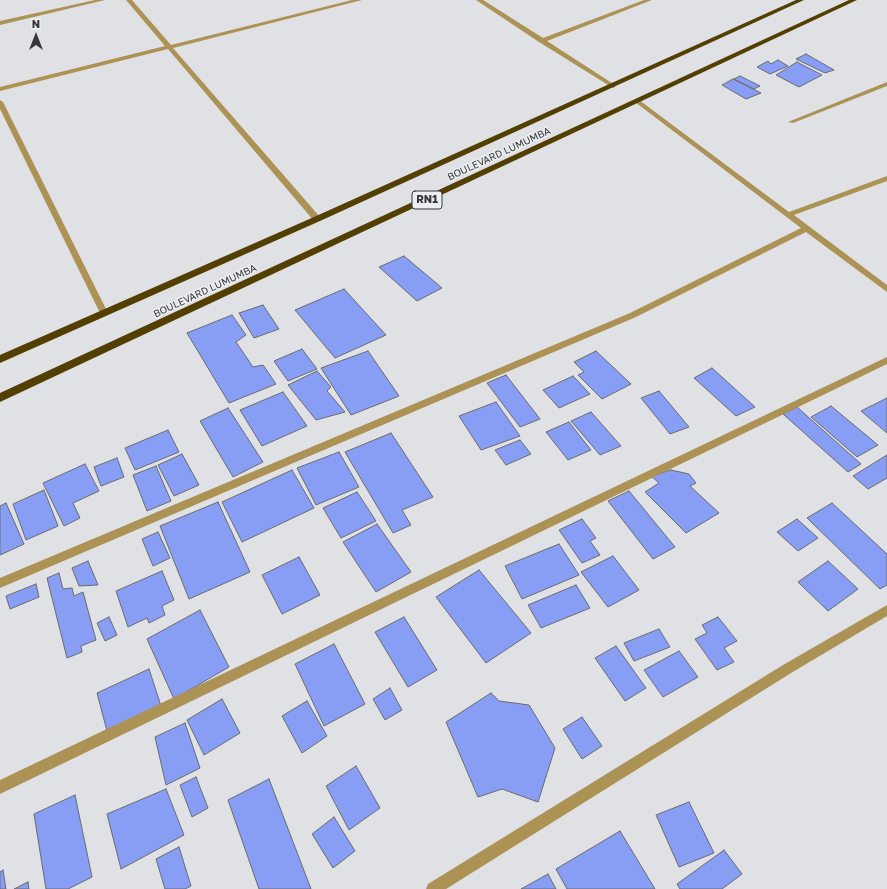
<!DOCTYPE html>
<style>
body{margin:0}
#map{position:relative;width:887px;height:889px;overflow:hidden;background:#dfe1e5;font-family:"Golos Text",sans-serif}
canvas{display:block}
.north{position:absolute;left:16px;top:16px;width:40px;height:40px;-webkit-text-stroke:3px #edeef2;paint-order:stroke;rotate:0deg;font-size:11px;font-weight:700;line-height:16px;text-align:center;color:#373739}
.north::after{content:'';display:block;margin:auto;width:14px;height:18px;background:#373739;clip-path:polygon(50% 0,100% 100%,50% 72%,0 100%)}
</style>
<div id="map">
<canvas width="887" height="889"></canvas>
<div class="north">N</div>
</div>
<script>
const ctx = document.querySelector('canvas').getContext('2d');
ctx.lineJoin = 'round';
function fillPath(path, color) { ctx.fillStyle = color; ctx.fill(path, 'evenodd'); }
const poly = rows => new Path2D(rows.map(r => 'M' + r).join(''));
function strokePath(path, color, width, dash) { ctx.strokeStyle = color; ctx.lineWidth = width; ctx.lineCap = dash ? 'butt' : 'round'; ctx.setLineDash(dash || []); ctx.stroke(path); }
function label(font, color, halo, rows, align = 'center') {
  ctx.font = font + ' "Golos Text",sans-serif'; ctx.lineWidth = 3; ctx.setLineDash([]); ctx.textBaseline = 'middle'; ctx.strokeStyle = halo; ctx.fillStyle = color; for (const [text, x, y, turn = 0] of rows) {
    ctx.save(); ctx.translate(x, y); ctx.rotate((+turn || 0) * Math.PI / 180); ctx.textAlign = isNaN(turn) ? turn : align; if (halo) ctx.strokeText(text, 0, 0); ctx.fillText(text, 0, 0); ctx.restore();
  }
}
const building = poly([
 [806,54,834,70,825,73,796,59,806,54],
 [778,60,788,66,770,74,757,67,768,61,771,64,778,60],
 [797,62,822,75,799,87,776,75,797,62],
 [740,76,760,86,754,89,734,79,740,76],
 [733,79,761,93,746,99,722,85,733,79],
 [404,256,442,288,417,301,379,267,404,256],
 [344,289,386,335,335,358,295,310,344,289],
 [263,305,279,329,254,338,239,313,263,305],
 [232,315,246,335,236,342,253,367,263,365,276,384,229,403,187,333,232,315],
 [302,349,317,369,288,381,274,361,302,349],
 [368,351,399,396,351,415,321,368,368,351],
 [596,351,631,384,602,399,578,375,584,372,574,362,596,351],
 [712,368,755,407,736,416,694,378,712,368],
 [317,371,331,387,327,391,345,412,316,420,288,385,317,371],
 [506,375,540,419,520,427,487,383,506,375],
 [573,376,590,394,559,408,543,390,573,376],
 [659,391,689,427,670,434,641,398,659,391],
 [283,392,307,426,262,446,240,410,283,392],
 [887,398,887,433,861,411,887,398],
 [496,402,520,436,481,450,459,416,496,402],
 [831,406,878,445,857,457,811,417,831,406],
 [797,407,861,464,848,472,783,414,797,407],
 [228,408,263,462,233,477,200,421,228,408],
 [591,412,621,446,600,455,571,421,591,412],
 [569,422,591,450,568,460,546,432,569,422],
 [168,430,179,452,135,470,125,448,168,430],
 [391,433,433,497,402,510,411,525,393,533,345,452,391,433],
 [520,440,531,454,506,465,495,450,520,440],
 [339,452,359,487,316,505,297,468,339,452],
 [182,454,199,485,174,496,158,465,182,454],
 [887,455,887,478,868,489,853,476,887,455],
 [117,458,124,477,101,486,94,467,117,458],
 [85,464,99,491,73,503,80,518,64,526,43,483,85,464],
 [156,466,171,501,147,511,133,475,156,466],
 [292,470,314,508,242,542,222,502,292,470],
 [671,470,689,474,696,483,690,486,719,513,686,533,645,492,659,483,651,476,671,470],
 [44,490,58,526,26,540,13,504,44,490],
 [629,491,675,547,653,559,608,501,629,491],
 [357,492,376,521,341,538,323,508,357,492],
 [218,502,250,572,189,599,160,526,218,502],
 [6,503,24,544,0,555,0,506,6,503],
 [832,503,887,554,887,585,880,589,807,518,832,503],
 [582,519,596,538,590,541,600,555,582,563,559,530,582,519],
 [797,519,818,538,798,551,777,532,797,519],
 [377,524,411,572,376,592,343,542,377,524],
 [158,532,170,558,153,566,142,539,158,532],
 [559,544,579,575,522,599,505,566,559,544],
 [613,556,639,590,608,607,581,572,613,556],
 [299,557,320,595,282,614,262,575,299,557],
 [88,561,98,585,79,586,72,568,88,561],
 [828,561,858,589,828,611,798,582,828,561],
 [479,570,531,633,486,663,436,597,479,570],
 [162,571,174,600,162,606,165,615,149,623,147,618,128,627,116,591,162,571],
 [59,573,63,589,72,588,74,596,83,592,96,640,81,646,82,652,67,658,47,578,59,573],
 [36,584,39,597,10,609,6,596,36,584],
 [576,585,590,608,541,628,528,605,576,585],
 [200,610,229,667,174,699,147,639,200,610],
 [109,617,117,635,105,641,97,623,109,617],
 [404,617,437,670,408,687,375,632,404,617],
 [718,617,737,641,724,648,734,662,717,670,695,639,707,633,702,625,718,617],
 [659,629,670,647,634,661,624,643,659,629],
 [334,644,365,704,324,726,295,664,334,644],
 [616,646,646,688,625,701,595,658,616,646],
 [679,651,698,677,663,697,644,670,679,651],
 [149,669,161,706,107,731,97,693,149,669],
 [390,688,402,710,385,720,373,699,390,688],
 [491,693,499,701,529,705,555,748,538,802,502,789,478,797,446,722,491,693],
 [222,699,240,733,204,755,187,720,222,699],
 [307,701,327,736,302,753,282,716,307,701],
 [582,717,602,746,582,759,563,729,582,717],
 [185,723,200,768,166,785,155,737,185,723],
 [356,766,380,808,349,830,326,786,356,766],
 [196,777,208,808,192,817,180,785,196,777],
 [269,779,311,889,259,889,228,800,269,779],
 [166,789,184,835,121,869,107,814,166,789],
 [75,795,92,877,68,889,46,889,34,814,75,795],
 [689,802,714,853,679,867,656,815,689,802],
 [334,817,355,851,333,868,312,834,334,817],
 [620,831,655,889,567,889,556,869,620,831],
 [179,847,191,886,185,889,165,889,156,859,179,847],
 [724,850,742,874,722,889,680,889,677,884,724,850],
 [3,870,6,889,0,889,0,872,3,870],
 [548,874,556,889,521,889,548,874],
 [28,882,29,889,14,889,28,882]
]);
fillPath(building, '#889ef5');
strokePath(building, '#696a6e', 1);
fillPath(poly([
 [95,0,105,0,0,25,0,21,95,0],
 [126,0,132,0,171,45,352,0,362,0,173,48,320,217,320,221,314,221,168,49,0,91,0,87,165,46,126,0],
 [476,0,483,0,543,38,644,0,652,0,547,41,615,85,615,87,613,88,539,42,476,0],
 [887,82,887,86,793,123,788,122,887,82],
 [0,100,3,102,108,313,107,315,104,316,100,313,0,109,0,100],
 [635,100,639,100,789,212,887,176,887,181,794,215,887,285,887,292,806,232,636,317,0,588,0,578,630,313,801,228,635,102,635,100],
 [887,357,887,364,0,794,0,780,887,357],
 [887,605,887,616,791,673,446,889,426,889,428,884,783,665,887,605]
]), '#ad9256');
fillPath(poly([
 [796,0,804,0,320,221,0,363,0,355,314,217,796,0],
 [849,0,857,0,0,402,0,393,849,0]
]), '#543f03');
label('10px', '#373739', '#edeef2', [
 ["BOULEVARD LUMUMBA",499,154,-25],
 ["BOULEVARD LUMUMBA",205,291,-25]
]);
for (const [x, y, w] of [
 [427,200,30]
]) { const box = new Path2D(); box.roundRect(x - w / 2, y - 9, w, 18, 3); ctx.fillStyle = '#edeef2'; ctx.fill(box); strokePath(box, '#373739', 1); }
label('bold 11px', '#373739', null, [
 ["RN1",427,200]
]);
</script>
